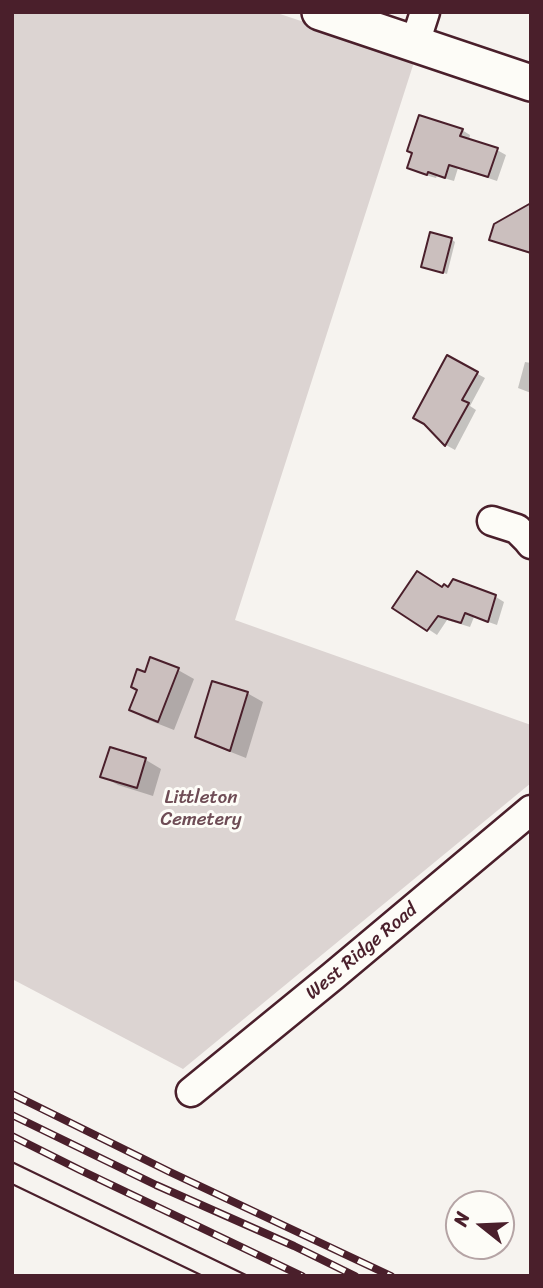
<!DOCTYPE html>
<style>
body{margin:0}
#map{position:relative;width:543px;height:1288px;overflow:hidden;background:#f6f3ef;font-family:Sriracha,sans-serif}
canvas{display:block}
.frame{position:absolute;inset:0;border:14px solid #4a1f2b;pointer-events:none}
.north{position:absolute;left:445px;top:1190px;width:70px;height:70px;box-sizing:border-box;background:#fdfcf7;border:2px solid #b5a4a5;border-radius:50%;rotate:288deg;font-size:19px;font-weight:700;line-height:28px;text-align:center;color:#4a1f2b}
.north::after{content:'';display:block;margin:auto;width:24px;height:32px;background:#4a1f2b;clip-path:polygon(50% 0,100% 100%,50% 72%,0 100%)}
</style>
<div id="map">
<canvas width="543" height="1288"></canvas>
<div class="frame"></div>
<div class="north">N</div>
</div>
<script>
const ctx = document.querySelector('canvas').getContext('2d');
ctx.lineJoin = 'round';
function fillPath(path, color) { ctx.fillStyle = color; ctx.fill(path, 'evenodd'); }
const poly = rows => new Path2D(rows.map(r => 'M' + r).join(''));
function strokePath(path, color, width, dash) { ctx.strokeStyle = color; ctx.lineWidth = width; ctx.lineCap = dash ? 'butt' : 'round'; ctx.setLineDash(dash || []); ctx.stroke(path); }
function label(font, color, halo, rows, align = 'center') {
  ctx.font = font + ' Sriracha,sans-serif'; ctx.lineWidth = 6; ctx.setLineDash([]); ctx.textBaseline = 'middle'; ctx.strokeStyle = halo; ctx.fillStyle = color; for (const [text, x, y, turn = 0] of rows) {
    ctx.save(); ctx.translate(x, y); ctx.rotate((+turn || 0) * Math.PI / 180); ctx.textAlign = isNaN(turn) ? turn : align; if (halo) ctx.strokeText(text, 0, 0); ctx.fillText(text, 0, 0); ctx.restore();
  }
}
fillPath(poly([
 [12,12,274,12,415,59,235,620,531,725,531,783,183,1069,12,979]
]), '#dcd4d2');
fillPath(poly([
 [462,130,470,135,469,141,497,150,506,155,497,181,458,168,454,181,437,176,436,178,418,173,409,168],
 [531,205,531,254,500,244,491,239],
 [451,239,455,242,447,274,423,266],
 [447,357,485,378,470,406,476,410,455,450,446,445,426,424],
 [525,362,531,363,531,393,518,388],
 [454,581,496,597,504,602,497,625,474,617,470,627,447,620,437,635,395,607,442,589,449,589],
 [178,670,194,679,174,730,146,719,131,710,146,674],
 [247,693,263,702,246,758,213,745,197,736],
 [146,760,161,769,153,796,118,785,102,776]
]), '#0003');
const building = poly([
 [419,115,463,129,460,136,498,148,488,177,449,165,445,178,428,172,427,175,407,168,412,153,407,151,419,115],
 [531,203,531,253,489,240,494,224,531,203],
 [430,232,452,238,443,273,421,267,430,232],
 [447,355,478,372,462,400,469,403,445,446,424,424,413,418,447,355],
 [417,571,442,587,444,584,448,587,453,579,496,595,488,622,465,613,461,623,438,616,427,631,392,608,417,571],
 [150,657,179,668,158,722,129,710,137,690,131,687,137,669,145,672,150,657],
 [212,681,248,692,230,751,195,737,212,681],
 [110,747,146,758,137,788,100,777,110,747]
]);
fillPath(building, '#cbbfbe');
strokePath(building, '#4a1f2b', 2);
const minor = poly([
 [415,43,425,12],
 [492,521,517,529,527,539,531,544],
 [191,1092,333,976,531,810]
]);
const tertiary = poly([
 [320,12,531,83]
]);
strokePath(minor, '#4a1f2b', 33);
strokePath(tertiary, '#4a1f2b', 40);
strokePath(minor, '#fdfcf7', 28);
strokePath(tertiary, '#fdfcf7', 35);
strokePath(poly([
 [12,1162,248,1276],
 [12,1184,203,1276]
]), '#4a1f2b', 2);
const rail = poly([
 [12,1094,170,1172,391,1276],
 [12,1115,156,1185,294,1246,355,1276],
 [12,1136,80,1170,302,1276]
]);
strokePath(rail, '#4a1f2b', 8);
strokePath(rail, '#fdfcf7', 5, [16]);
label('19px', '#6e4c55', '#fdfcf7', [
 ["Littleton",201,798],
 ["Cemetery",201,820]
]);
label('19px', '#4a1f2b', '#fdfcf7', [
 ["West Ridge Road",362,952,-40]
]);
</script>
